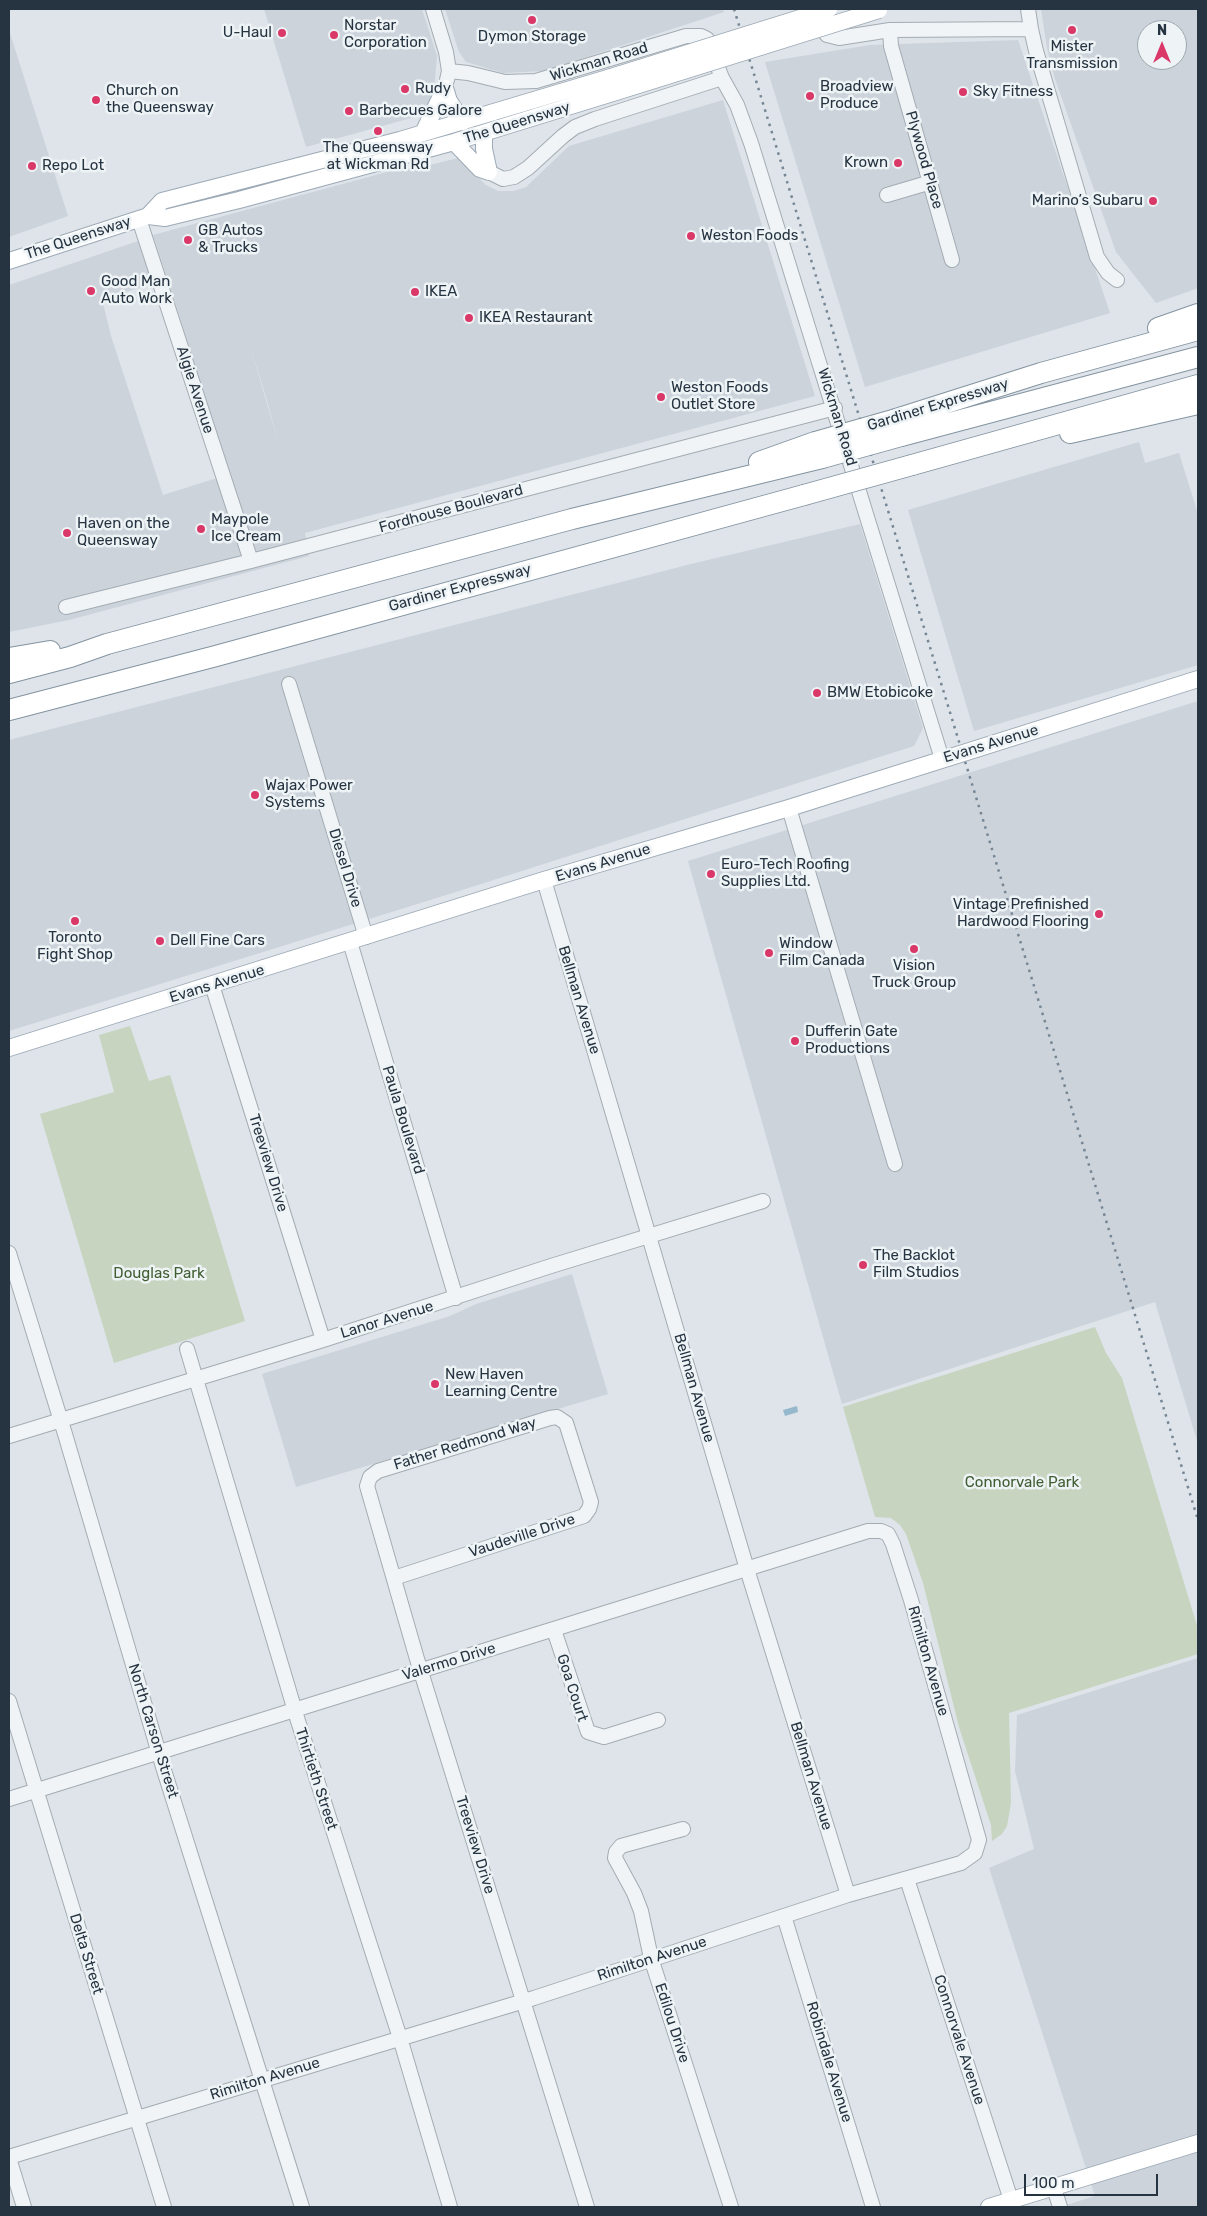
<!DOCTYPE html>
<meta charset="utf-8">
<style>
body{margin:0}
#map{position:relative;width:1207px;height:2216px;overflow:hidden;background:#dee4e9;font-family:Rubik,sans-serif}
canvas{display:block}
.frame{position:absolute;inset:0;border:10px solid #263441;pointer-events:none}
.north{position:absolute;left:1137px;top:20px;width:50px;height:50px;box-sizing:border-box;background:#eef3f6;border:1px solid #9ea7ae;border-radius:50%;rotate:0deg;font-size:14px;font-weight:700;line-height:20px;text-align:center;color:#263441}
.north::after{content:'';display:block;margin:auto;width:18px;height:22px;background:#d93868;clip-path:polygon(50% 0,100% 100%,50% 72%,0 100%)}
.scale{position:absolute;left:1024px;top:2174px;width:134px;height:22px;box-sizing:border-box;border:2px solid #263441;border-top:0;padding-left:6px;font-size:15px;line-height:18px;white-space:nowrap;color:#263441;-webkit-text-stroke:4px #eef3f6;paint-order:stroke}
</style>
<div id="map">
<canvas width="1207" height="2216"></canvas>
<div class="frame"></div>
<div class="north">N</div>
<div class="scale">100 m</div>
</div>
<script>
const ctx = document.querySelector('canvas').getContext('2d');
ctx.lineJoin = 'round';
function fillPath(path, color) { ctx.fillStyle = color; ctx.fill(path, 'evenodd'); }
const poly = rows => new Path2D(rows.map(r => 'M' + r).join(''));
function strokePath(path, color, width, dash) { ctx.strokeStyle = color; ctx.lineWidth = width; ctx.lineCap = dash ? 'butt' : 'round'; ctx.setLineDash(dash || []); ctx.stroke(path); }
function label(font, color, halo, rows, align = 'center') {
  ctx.font = font + ' Rubik,sans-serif'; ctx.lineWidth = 5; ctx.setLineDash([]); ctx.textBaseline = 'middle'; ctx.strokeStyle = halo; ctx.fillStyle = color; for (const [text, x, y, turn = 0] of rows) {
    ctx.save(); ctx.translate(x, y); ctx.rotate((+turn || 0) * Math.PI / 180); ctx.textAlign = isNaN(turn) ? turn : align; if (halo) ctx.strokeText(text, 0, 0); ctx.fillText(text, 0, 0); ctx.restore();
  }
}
fillPath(poly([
 [264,9,422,9,437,56,434,90,430,107,422,115,306,147],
 [445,9,723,9,724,12,544,71,503,73,466,62,459,52],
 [1041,9,1198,9,1198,288,1156,303,1116,252,1055,79,1047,48],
 [1147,30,1177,30,1177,60,1147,60],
 [9,30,68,216,9,237],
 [1018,40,1110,313,865,387,765,62,870,45],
 [723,100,815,396,305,533,309,556,69,620,9,632,9,285,144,239,158,282,102,299,111,336,163,495,230,474,153,235,387,172,426,166,458,158,486,185,498,191,514,191,526,187,569,146],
 [250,346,266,397,280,448],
 [1139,442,1145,463,1179,453,1198,514,1198,665,974,731,908,510],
 [860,524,923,728,914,746,459,891,9,1031,9,740,691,564],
 [1198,701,1198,1444,1155,1302,842,1404,688,861],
 [572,1274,608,1394,296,1487,262,1374,450,1316,476,1304],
 [1198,1658,1198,2207,1060,2207,1095,2196,989,1868,1034,1849,1015,1771,1017,1715]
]), '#ccd3db');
fillPath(poly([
 [130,1026,149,1081,170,1075,245,1321,114,1363,40,1114,114,1092,99,1035],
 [1095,1327,1106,1353,1122,1378,1198,1629,1198,1654,1009,1713,1011,1803,1007,1826,1002,1834,992,1841,991,1825,959,1727,923,1583,906,1534,900,1525,891,1518,875,1517,843,1407]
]), '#c7d4bf');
fillPath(poly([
 [797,1406,798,1412,785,1416,783,1410]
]), '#96b8cc');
const minor = poly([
 [433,9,446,52,449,71,447,80],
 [1028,9,1031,29,1036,51,1097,257,1108,273,1117,280],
 [816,22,827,35,839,38,890,30,1031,29],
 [890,30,891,46,952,260],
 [449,71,468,73,505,82,536,81,686,36,701,36,707,39,722,78,737,105,751,143,942,759],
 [489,172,503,179,514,177,528,168,563,136,575,127,595,119,722,78],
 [887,195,931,182],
 [139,219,251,561],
 [66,607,251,561,835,408],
 [289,684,366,937],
 [789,808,895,1164],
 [544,880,747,1569,848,1895],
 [350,942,456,1298],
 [212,985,323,1340],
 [9,1253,65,1434,163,1767,302,2207],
 [187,1349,298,1721,400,2038,450,2207],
 [9,1436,323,1340,551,1266,763,1201],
 [394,1578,584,1516,589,1509,591,1502,566,1423,557,1417,550,1418,378,1471,370,1477,367,1486,417,1659,587,2207],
 [554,1630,588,1732,604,1737,658,1720],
 [9,1701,164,2207],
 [9,1799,868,1531,881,1531,888,1534,893,1544,911,1600,979,1840,975,1853,961,1863,848,1895,534,1998,9,2157],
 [683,1829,621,1846,616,1852,615,1858,634,1893,641,1911,651,1958,731,2207],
 [907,1879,1011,2200],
 [784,1916,873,2207],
 [9,2158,24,2207],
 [1054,2188,1060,2207]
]);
const major = poly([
 [445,88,449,101,463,122],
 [423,133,445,88],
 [484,134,484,149,489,172],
 [454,142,480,169,489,172],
 [148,216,162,201,400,140,611,77],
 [9,261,148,216,165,218,239,200,454,142,616,92],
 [9,1048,544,880,789,808,1198,679],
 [989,2207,1198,2143]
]);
const highway = poly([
 [1158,328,1198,314],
 [896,419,1041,373,1198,330],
 [1070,433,1198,404],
 [901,436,1198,357],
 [759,462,815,442],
 [912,465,1198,385],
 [9,658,50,651],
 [9,673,70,657,107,644,572,519,822,458],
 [9,710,216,656,804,495]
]);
strokePath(minor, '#a3acb3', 16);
strokePath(major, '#9daab6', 18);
strokePath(highway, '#8494a1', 22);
strokePath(minor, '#f1f4f7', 14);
strokePath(major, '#fff', 16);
strokePath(highway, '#fff', 20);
strokePath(poly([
 [734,9,1198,1520]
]), '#768694', 2.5, [2.5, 5]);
const majorBridge = poly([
 [611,77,829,9],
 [616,92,879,10]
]);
const highwayBridge = poly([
 [815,442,896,419],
 [822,458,901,436],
 [804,495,912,465]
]);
strokePath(majorBridge, '#9daab6', 18, []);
strokePath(highwayBridge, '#8494a1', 22, []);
strokePath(majorBridge, '#fff', 16);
strokePath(highwayBridge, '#fff', 20);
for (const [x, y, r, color] of [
 [532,20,5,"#d93868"],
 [1072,30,5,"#d93868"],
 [282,33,5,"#d93868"],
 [334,35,5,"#d93868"],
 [405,89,5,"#d93868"],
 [963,92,5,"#d93868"],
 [810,96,5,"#d93868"],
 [96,100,5,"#d93868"],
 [349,111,5,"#d93868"],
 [378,131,5,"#d93868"],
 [898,163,5,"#d93868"],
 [32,166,5,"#d93868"],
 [1153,201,5,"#d93868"],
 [691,236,5,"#d93868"],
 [188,240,5,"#d93868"],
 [91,291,5,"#d93868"],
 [415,292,5,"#d93868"],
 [469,318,5,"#d93868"],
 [661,397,5,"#d93868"],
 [201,529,5,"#d93868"],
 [67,533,5,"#d93868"],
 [817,693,5,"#d93868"],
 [255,795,5,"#d93868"],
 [711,874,5,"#d93868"],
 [1099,914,5,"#d93868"],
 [75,921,5,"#d93868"],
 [160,941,5,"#d93868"],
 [914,949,5,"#d93868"],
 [769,953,5,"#d93868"],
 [795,1041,5,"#d93868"],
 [863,1265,5,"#d93868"],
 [435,1384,5,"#d93868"]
]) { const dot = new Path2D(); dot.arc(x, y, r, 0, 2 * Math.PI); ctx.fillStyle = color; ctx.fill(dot); strokePath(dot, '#eef3f6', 2); }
label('15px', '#263441', '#eef3f6', [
 ["Norstar",344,26],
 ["Corporation",344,43],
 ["U-Haul",272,33,"right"],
 ["Dymon Storage",532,37,"center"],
 ["Mister",1072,47,"center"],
 ["Transmission",1072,64,"center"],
 ["Broadview",820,87],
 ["Produce",820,104],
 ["Rudy",415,89],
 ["Church on",106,91],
 ["the Queensway",106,108],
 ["Sky Fitness",973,92],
 ["Barbecues Galore",359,111],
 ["The Queensway",378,148,"center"],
 ["at Wickman Rd",378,165,"center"],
 ["Krown",888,163,"right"],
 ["Repo Lot",42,166],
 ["Marino’s Subaru",1143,201,"right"],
 ["GB Autos",198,231],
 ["& Trucks",198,248],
 ["Weston Foods",701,236],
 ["Good Man",101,282],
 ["Auto Work",101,299],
 ["IKEA",425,292],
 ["IKEA Restaurant",479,318],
 ["Weston Foods",671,388],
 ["Outlet Store",671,405],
 ["Maypole",211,520],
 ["Ice Cream",211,537],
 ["Haven on the",77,524],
 ["Queensway",77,541],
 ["BMW Etobicoke",827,693],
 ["Wajax Power",265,786],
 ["Systems",265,803],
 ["Euro-Tech Roofing",721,865],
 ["Supplies Ltd.",721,882],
 ["Vintage Prefinished",1089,905,"right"],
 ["Hardwood Flooring",1089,922,"right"],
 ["Toronto",75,938,"center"],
 ["Fight Shop",75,955,"center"],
 ["Dell Fine Cars",170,941],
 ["Window",779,944],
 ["Film Canada",779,961],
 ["Vision",914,966,"center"],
 ["Truck Group",914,983,"center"],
 ["Dufferin Gate",805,1032],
 ["Productions",805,1049],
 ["The Backlot",873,1256],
 ["Film Studios",873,1273],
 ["New Haven",445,1375],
 ["Learning Centre",445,1392]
], 'left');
label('15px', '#263441', '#eef3f6', [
 ["Wickman Road",599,62,-17],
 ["The Queensway",517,123,-17],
 ["Plywood Place",924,160,74],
 ["The Queensway",78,238,-18],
 ["Algie Avenue",195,390,72],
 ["Gardiner Expressway",938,405,-17],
 ["Wickman Road",837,417,73],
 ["Fordhouse Boulevard",451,509,-15],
 ["Gardiner Expressway",460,588,-15],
 ["Evans Avenue",991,744,-17],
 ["Evans Avenue",603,863,-17],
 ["Diesel Drive",345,868,73],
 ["Evans Avenue",217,984,-17],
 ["Bellman Avenue",579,1000,73],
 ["Paula Boulevard",403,1120,73],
 ["Treeview Drive",268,1163,73],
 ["Lanor Avenue",387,1320,-17],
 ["Bellman Avenue",694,1388,74],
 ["Father Redmond Way",465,1444,-17],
 ["Vaudeville Drive",522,1536,-18],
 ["Rimilton Avenue",928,1661,74],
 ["Valermo Drive",449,1662,-17],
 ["Goa Court",572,1688,72],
 ["North Carson Street",153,1731,73],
 ["Bellman Avenue",811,1776,73],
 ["Thirtieth Street",316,1779,72],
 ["Treeview Drive",475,1845,73],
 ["Delta Street",86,1954,73],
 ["Rimilton Avenue",652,1959,-18],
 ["Edilou Drive",672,2023,72],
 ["Connorvale Avenue",959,2040,72],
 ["Robindale Avenue",829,2062,73],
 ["Rimilton Avenue",265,2079,-17]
]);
label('15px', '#415e32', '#eef3f6', [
 ["Douglas Park",159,1274],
 ["Connorvale Park",1022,1483]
]);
</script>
